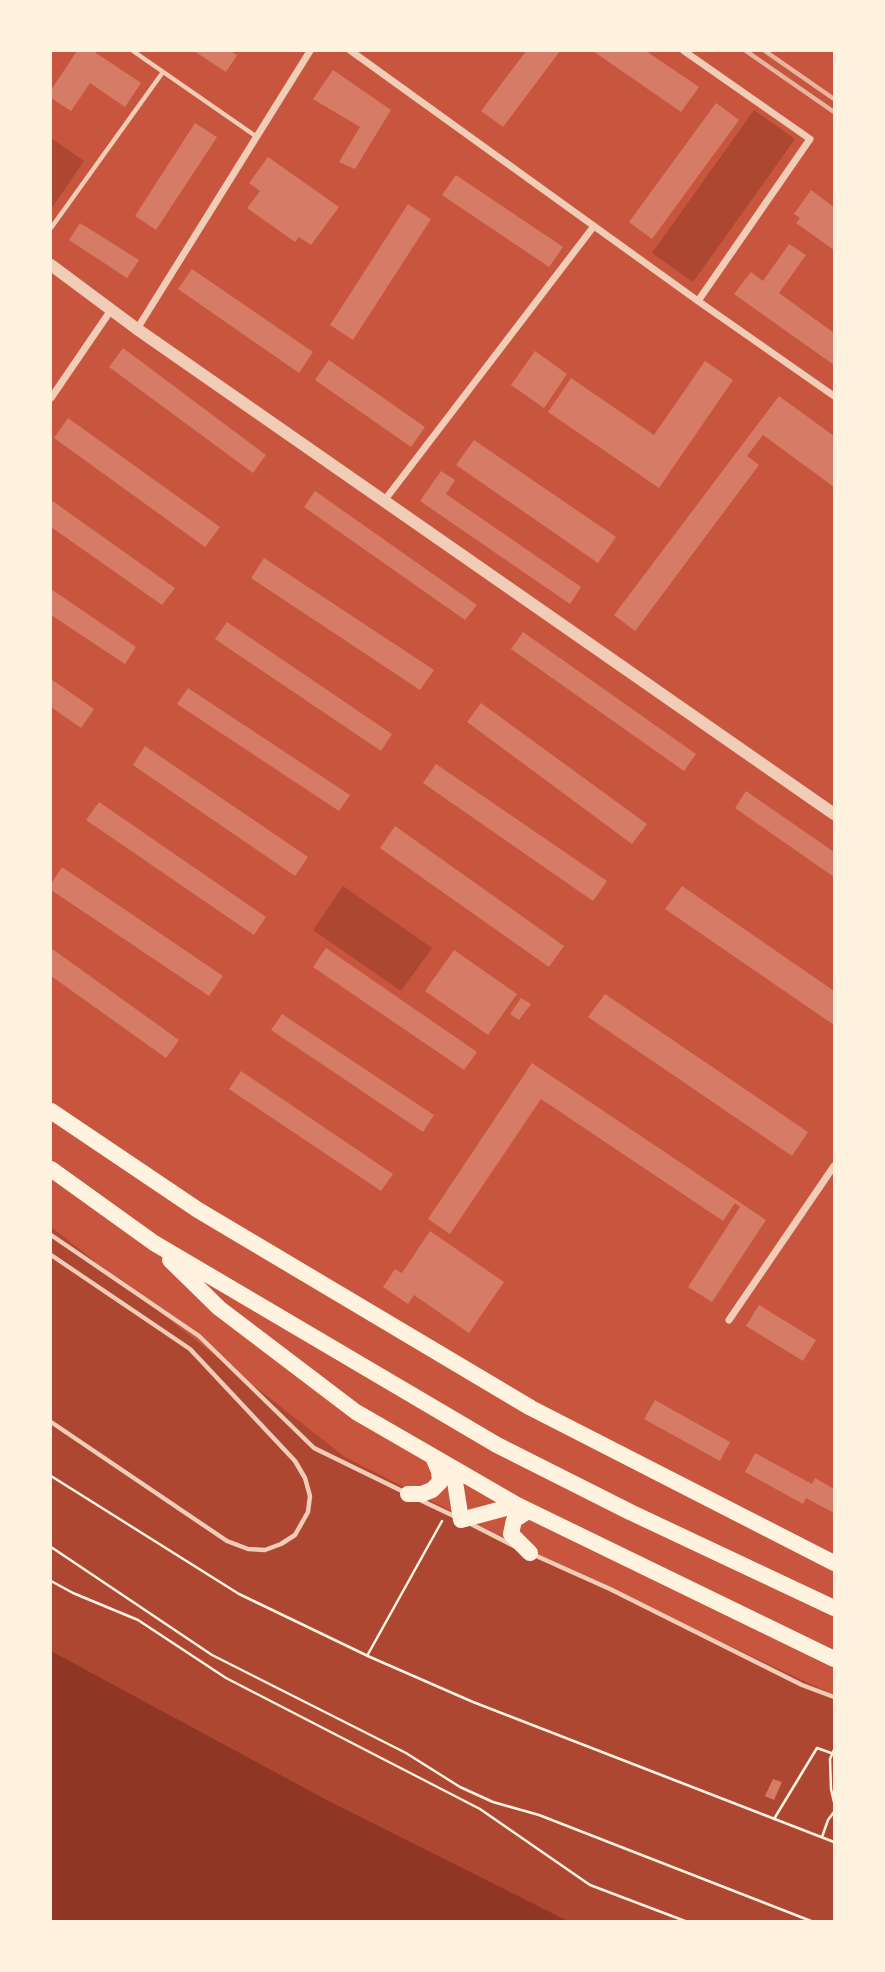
<!DOCTYPE html>
<style>
body{margin:0}
#map{position:relative;width:885px;height:1972px;overflow:hidden;background:#c8553d;font-family:Signika,sans-serif}
canvas{display:block}
.frame{position:absolute;inset:0;border:52px solid #fff3e0;pointer-events:none}
</style>
<div id="map">
<canvas width="885" height="1972"></canvas>
<div class="frame"></div>
</div>
<script>
const ctx = document.querySelector('canvas').getContext('2d');
ctx.lineJoin = 'round';
function fillPath(path, color) { ctx.fillStyle = color; ctx.fill(path, 'evenodd'); }
const poly = rows => new Path2D(rows.map(r => 'M' + r).join(''));
function strokePath(path, color, width, dash) { ctx.strokeStyle = color; ctx.lineWidth = width; ctx.lineCap = dash ? 'butt' : 'round'; ctx.setLineDash(dash || []); ctx.stroke(path); }
fillPath(poly([
 [754,110,795,139,693,282,652,253],
 [51,138,84,161,51,209],
 [343,886,432,948,401,991,313,930],
 [51,1227,345,1457,547,1560,834,1695,834,1921,568,1921,327,1800,51,1651]
]), '#ae4732');
fillPath(poly([
 [51,1651,327,1800,568,1921,51,1921]
]), '#8f3625');
fillPath(poly([
 [77,51,93,51,141,83,125,107,90,83,71,111,51,98,51,90],
 [194,51,230,51,237,55,226,72],
 [526,51,560,51,503,127,481,111],
 [593,51,646,51,699,87,681,112],
 [333,70,391,110,355,169,339,162,360,127,313,99],
 [716,103,739,120,652,239,629,222],
 [195,123,217,137,156,230,135,216],
 [268,157,339,207,311,245,299,237,295,242,247,208,260,191,249,183],
 [456,175,563,247,549,267,442,195],
 [811,190,834,207,834,250,796,223,800,218,794,214],
 [408,204,431,219,353,340,330,325],
 [80,223,139,260,127,278,69,240],
 [789,244,806,255,779,293,834,333,834,365,734,294,751,272,763,281],
 [192,269,313,352,299,373,178,289],
 [123,348,266,455,253,473,109,367],
 [535,351,567,374,544,408,511,385],
 [329,360,425,427,411,447,315,380],
 [705,361,733,380,659,488,548,412,571,378,654,435],
 [779,396,834,436,834,487,763,435,747,456,759,465,635,631,614,615],
 [68,418,220,527,205,547,54,438],
 [474,440,616,537,598,563,456,465],
 [441,471,455,480,446,494,581,587,570,604,420,501],
 [315,491,477,605,465,620,304,507],
 [51,500,175,588,162,605,51,527],
 [264,558,434,670,420,690,251,578],
 [51,589,136,647,125,664,51,615],
 [227,622,392,734,381,751,215,639],
 [523,632,696,754,684,771,511,649],
 [51,679,94,709,81,728,51,707],
 [188,688,350,795,339,811,177,704],
 [481,703,647,824,632,844,467,722],
 [145,746,308,857,295,876,133,765],
 [436,764,607,881,593,901,423,783],
 [746,791,834,852,834,877,735,808],
 [99,802,266,917,254,935,86,820],
 [395,826,564,946,549,967,380,848],
 [62,867,223,976,209,996,51,890,51,884],
 [682,886,834,991,834,1025,665,909],
 [51,948,179,1040,166,1058,51,976],
 [326,948,477,1052,464,1070,313,967],
 [454,950,517,994,488,1035,425,991],
 [605,994,808,1132,792,1156,588,1017],
 [521,998,531,1004,519,1020,510,1014],
 [282,1014,434,1115,423,1132,271,1030],
 [532,1063,766,1220,712,1302,688,1287,740,1207,735,1203,723,1221,541,1099,450,1234,428,1219],
 [241,1071,393,1174,381,1191,229,1089],
 [430,1231,504,1282,469,1333,414,1295,408,1304,383,1287,395,1269,402,1273],
 [759,1305,816,1340,803,1361,746,1326],
 [655,1400,730,1442,720,1461,644,1419],
 [755,1453,812,1484,815,1478,834,1489,834,1513,806,1498,803,1504,745,1472],
 [773,1779,782,1782,774,1800,765,1796]
]), '#d67c66');
strokePath(poly([
 [51,1476,239,1594,370,1657,473,1702,834,1842],
 [51,1547,212,1655,406,1753,460,1787,493,1802,539,1815,811,1921],
 [51,1581,73,1593,138,1620,226,1678,480,1809,590,1885,685,1921],
 [367,1656,442,1521],
 [834,1750,830,1759,831,1789,834,1802],
 [774,1819,817,1748,834,1754],
 [822,1837,828,1820,834,1812]
]), '#fff3e0', 2.5);
strokePath(poly([
 [133,51,257,137],
 [51,228,163,72],
 [51,1235,199,1336,314,1448,404,1492],
 [51,1255,190,1349,295,1461,305,1478,310,1496,308,1512,295,1535,281,1544,265,1550,248,1549,227,1541,51,1422],
 [418,1499,458,1518],
 [469,1523,514,1546],
 [532,1554,610,1589,802,1685,834,1697]
]), '#f1ccb7', 4.5);
strokePath(poly([
 [351,51,698,301,834,396],
 [684,51,810,139,698,301],
 [137,329,310,51],
 [51,398,111,310],
 [384,501,594,226],
 [729,1320,834,1166]
]), '#f1ccb7', 7);
strokePath(poly([
 [51,265,137,329,834,814]
]), '#f1ccb7', 12);
strokePath(poly([
 [51,1111,198,1210,531,1408,834,1563],
 [51,1169,154,1243,497,1445,630,1512,834,1608],
 [170,1260,219,1308,356,1412,517,1505,834,1659],
 [453,1469,461,1520,517,1505],
 [408,1494,422,1494,432,1490,440,1482,439,1471,433,1457],
 [528,1511,514,1520,511,1534,530,1553]
]), '#fff3e0', 16);
strokePath(poly([
 [746,51,834,112],
 [765,51,834,99]
]), '#e9b49f', 4.5);
</script>
